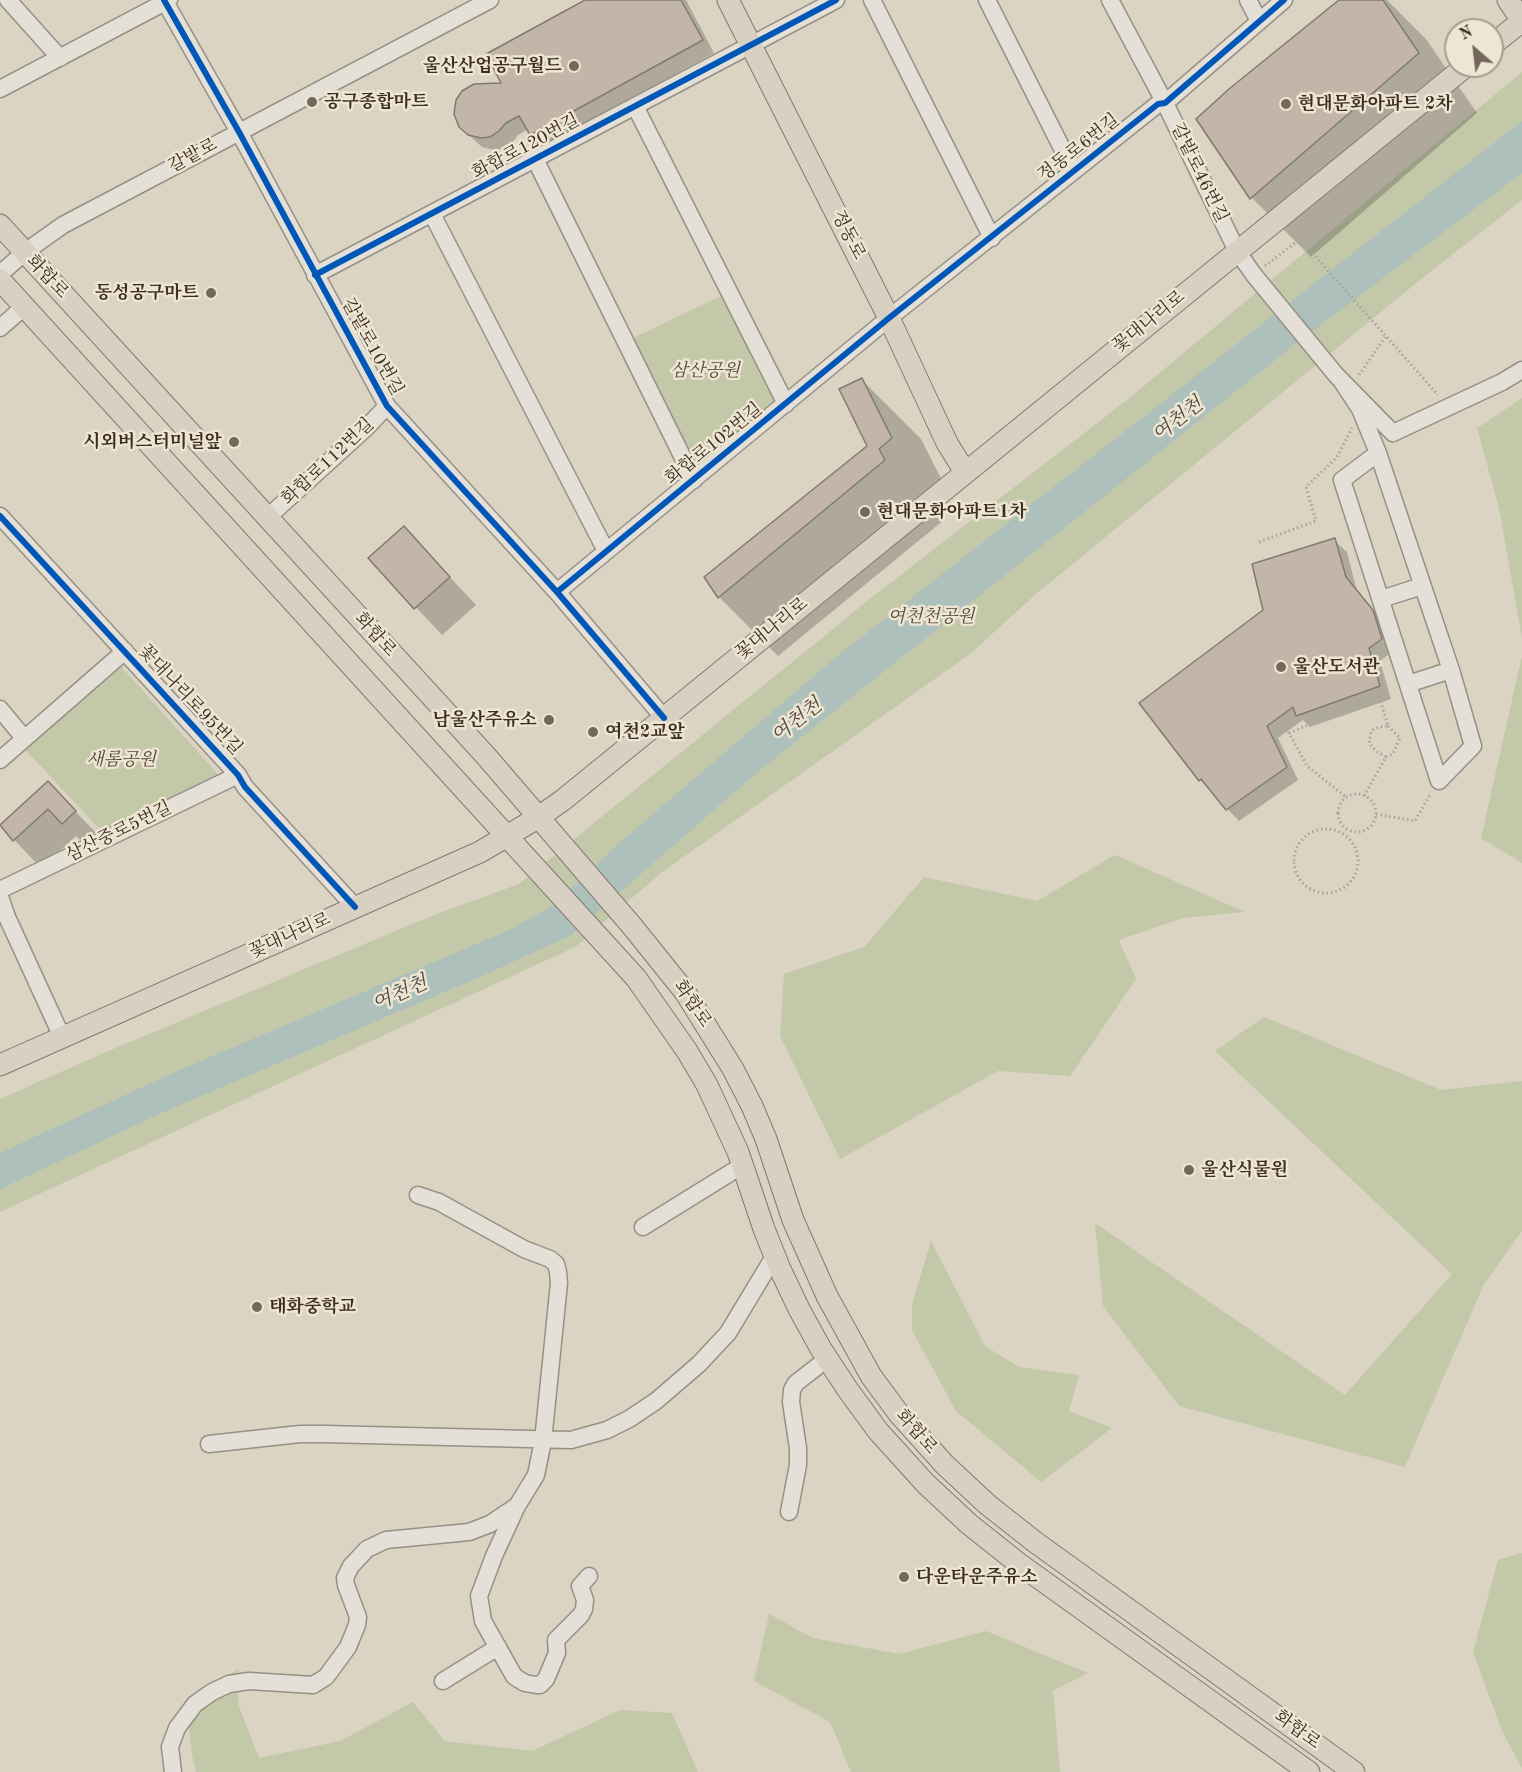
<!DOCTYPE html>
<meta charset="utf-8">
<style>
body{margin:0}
#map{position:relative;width:1522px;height:1772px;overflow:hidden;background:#dbd4c3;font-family:"Old Standard TT",serif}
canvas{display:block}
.north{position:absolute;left:1444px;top:18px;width:60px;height:60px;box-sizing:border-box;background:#eee5d2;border:2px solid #a79c8d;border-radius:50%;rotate:332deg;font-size:16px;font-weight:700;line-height:24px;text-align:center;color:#3d2e25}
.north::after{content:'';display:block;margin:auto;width:21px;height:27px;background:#74685c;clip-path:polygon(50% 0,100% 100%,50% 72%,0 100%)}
</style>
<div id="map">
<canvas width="1522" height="1772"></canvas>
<div class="north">N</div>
</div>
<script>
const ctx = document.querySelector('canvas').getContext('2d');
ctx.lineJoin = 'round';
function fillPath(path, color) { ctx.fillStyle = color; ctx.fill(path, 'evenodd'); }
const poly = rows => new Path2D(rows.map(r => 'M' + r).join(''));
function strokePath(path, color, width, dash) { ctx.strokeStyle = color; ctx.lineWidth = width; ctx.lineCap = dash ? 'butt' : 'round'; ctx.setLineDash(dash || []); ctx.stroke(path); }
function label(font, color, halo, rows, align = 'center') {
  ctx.font = font + ' "Old Standard TT","Noto Serif KR",serif'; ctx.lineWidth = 5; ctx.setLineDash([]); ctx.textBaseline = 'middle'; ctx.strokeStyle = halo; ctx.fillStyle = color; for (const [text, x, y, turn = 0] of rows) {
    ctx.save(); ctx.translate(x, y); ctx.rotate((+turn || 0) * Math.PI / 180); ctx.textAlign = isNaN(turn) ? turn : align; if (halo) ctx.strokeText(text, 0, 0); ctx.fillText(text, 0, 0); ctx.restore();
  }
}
fillPath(poly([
 [1522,72,1522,200,1420,280,1036,594,970,654,661,873,575,947,0,1212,0,1099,106,1052,434,915,519,884,876,594,1127,400],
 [725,294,780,403,696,472,631,339],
 [1522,398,1522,638,1499,508,1477,428],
 [1522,656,1522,863,1481,838],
 [116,661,224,781,107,837,21,745],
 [1115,855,1245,912,1183,918,1119,940,1136,979,1070,1076,998,1071,840,1159,780,1036,784,974,864,947,924,877,1037,901],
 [1264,1017,1441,1090,1522,1081,1522,1231,1483,1286,1405,1467,1179,1406,1103,1306,1095,1223,1345,1395,1452,1274,1215,1051],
 [931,1241,985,1346,1019,1367,1079,1375,1069,1411,1112,1428,1041,1482,956,1411,912,1330,912,1304],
 [1522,1553,1522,1768,1502,1731,1473,1652,1498,1560],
 [769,1614,813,1638,899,1654,986,1631,1088,1673,1053,1691,1060,1772,851,1772,830,1722,754,1681],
 [239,1669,238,1704,259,1758,340,1741,413,1702,445,1741,532,1751,620,1710,672,1713,698,1772,196,1772,192,1755,186,1699]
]), '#c3c8a9');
fillPath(poly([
 [1522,121,1522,173,1294,345,754,775,570,936,475,979,159,1114,0,1189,0,1153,175,1072,507,931,551,907,615,847,836,657]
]), '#adc0bb');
fillPath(poly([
 [588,0,686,0,714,53,543,146,528,129,518,135,512,143,502,149,494,150,482,147,460,127],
 [1341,0,1387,0,1426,39,1477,113,1311,257,1252,198,1198,119],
 [862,380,921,439,951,498,937,509,944,520,778,656,719,597,869,447],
 [404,528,476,605,442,635,370,558],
 [1334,540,1347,552,1357,591,1385,624,1393,651,1380,661,1391,699,1310,727,1303,720,1278,738,1298,780,1239,821,1200,780,1265,611],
 [48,783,102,839,90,850,76,836,41,868,1,826]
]), '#0003');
const building = poly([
 [585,0,681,0,703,40,530,135,519,116,506,123,499,131,490,137,481,138,468,135,459,127,454,114,456,100,462,91,474,84,501,83,486,54,585,0],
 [1339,0,1383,0,1419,53,1250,199,1196,119,1229,89,1339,0],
 [862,378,892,438,879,449,885,460,718,598,704,577,867,446,839,389,862,378],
 [404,526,450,577,414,609,368,558,404,526],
 [1335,538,1346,577,1373,610,1382,639,1369,648,1380,686,1296,716,1293,707,1267,726,1287,767,1226,810,1201,779,1199,781,1139,703,1263,610,1252,564,1335,538],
 [48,781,76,811,62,824,48,809,13,841,0,825,48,781]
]);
fillPath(building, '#c3b6a8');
strokePath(building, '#807a70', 1.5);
const minor = poly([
 [8,0,60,58],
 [164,0,239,132,387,406,557,592,664,718],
 [872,0,992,238],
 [987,0,1073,170],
 [1110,0,1165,103,1237,251,1254,275,1336,375,1393,433,1502,382,1522,370],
 [1248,0,1259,21],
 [0,89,169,0],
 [635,106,786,404],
 [535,159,694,480],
 [432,214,606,551],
 [0,274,25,252,63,225,490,0],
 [315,275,836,0],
 [0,328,24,307],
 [1341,380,1360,409,1378,453,1342,480,1439,781,1473,746,1451,670,1378,453],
 [0,516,238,775,245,787,355,907],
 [268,517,367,427,387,406],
 [557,592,889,318,1158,104,1165,103,1284,0],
 [1381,599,1422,586],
 [1408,684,1451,670],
 [0,709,24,738],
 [0,760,125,651],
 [0,890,238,775],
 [0,897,7,917,62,1037],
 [418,1195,439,1202,524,1249,550,1259,556,1264,558,1272,559,1283,543,1441,536,1475,517,1506,494,1556,479,1596,483,1621,514,1676,518,1679,525,1683,536,1685,540,1685,546,1679,557,1653,556,1640,581,1615,584,1609,585,1600,580,1586,589,1576],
 [643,1227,743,1165],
 [209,1444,300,1434,325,1434,571,1440,607,1430,629,1419,656,1401,699,1364,728,1333,775,1255],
 [789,1512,798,1465,798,1448,791,1402,792,1390,796,1383,827,1359],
 [443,1681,498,1647],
 [173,1772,170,1747,177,1728,195,1704,212,1692,229,1684,249,1681,313,1685,326,1677,348,1647,357,1625,358,1617,346,1585,345,1578,351,1566,367,1549,386,1540,469,1532,490,1524,517,1506]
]);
const major = poly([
 [728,0,889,318,947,443,965,472],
 [1508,0,1522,21],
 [1492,45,1522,21],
 [0,225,486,756,632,926,685,992,733,1069,752,1106,766,1139,793,1220,827,1296,871,1376,899,1414,945,1465,988,1505,1035,1542,1354,1772],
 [0,280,636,978,687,1051,707,1085,738,1152,764,1229,780,1269,799,1309,821,1349,848,1390,878,1431,926,1484,969,1524,1018,1563,1309,1772],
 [0,1065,480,852,539,817,563,800,1466,66]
]);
strokePath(minor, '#969085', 19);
strokePath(major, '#807a70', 23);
strokePath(poly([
 [1265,266,1300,239,1438,395],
 [1359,375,1385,337],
 [1259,542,1316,521,1306,487,1337,457,1352,428],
 [1282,720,1307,766,1346,797],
 [1289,733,1385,693,1373,652],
 [1386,757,1393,754,1400,738,1388,726],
 '1338 813a19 19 0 1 1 38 0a19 19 0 1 1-38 0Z',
 [1364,796,1386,757,1376,751,1369,743,1371,731,1379,727,1388,726,1379,696],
 [1376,814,1415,821,1431,793],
 '1294 861a32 32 0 1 1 64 0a32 32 0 1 1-64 0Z'
]), '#a8a49c', 3, [1.5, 3]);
strokePath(minor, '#e4e0d7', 16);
strokePath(major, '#d7d0c3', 21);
strokePath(poly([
 [164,0,239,132,387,406,557,592,664,718],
 [315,275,836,0],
 [0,516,238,775,245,787,355,907],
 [557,592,889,318,1158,104,1165,103,1284,0]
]), '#0057b8', 6);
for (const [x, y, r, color] of [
 [574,66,6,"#74685c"],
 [312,102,6,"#74685c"],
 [1286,104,6,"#74685c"],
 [211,293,6,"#74685c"],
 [234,442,6,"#74685c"],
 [865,512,6,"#74685c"],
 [1281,667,6,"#74685c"],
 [549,720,6,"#74685c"],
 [593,732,6,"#74685c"],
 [1189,1170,6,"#74685c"],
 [257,1307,6,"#74685c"],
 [904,1577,6,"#74685c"]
]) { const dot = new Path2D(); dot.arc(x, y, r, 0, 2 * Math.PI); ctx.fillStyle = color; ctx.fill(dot); strokePath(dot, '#eee5d2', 2); }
label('bold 18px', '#3d2e25', '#eee5d2', [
 ["울산산업공구월드",562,66,"right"],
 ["공구종합마트",324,102],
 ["현대문화아파트 2차",1298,104],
 ["동성공구마트",199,293,"right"],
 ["시외버스터미널앞",222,442,"right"],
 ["현대문화아파트1차",877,512],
 ["울산도서관",1293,667],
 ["남울산주유소",537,720,"right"],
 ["여천2교앞",605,732],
 ["울산식물원",1201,1170],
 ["태화중학교",269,1307],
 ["다운타운주유소",916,1577]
], 'left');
label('18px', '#3d2e25', '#eee5d2', [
 ["화합로120번길",526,147,-28],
 ["정동로6번길",1079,148,-38],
 ["갈밭로",193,156,-28],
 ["갈밭로46번길",1199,173,64],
 ["정동로",848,235,63],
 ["화합로",47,277,47],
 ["꽃대나리로",1149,322,-39],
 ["갈밭로10번길",372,347,61],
 ["화합로102번길",714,444,-39],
 ["화합로112번길",328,462,-43],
 ["꽃대나리로",772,629,-39],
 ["화합로",375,635,48],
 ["꽃대나리로95번길",190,700,47],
 ["삼산중로5번길",119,832,-26],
 ["꽃대나리로",290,936,-24],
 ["화합로",692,1004,56],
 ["화합로",916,1432,49],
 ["화합로",1297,1730,36]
]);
label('italic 18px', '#544b3b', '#eee5d2', [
 ["삼산공원",705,371],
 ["여천천공원",931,617],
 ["새롬공원",121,760]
]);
label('italic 20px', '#4f4942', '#eee5d2', [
 ["여천천",1178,420,-38],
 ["여천천",797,721,-38],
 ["여천천",400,994,-24]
]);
</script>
